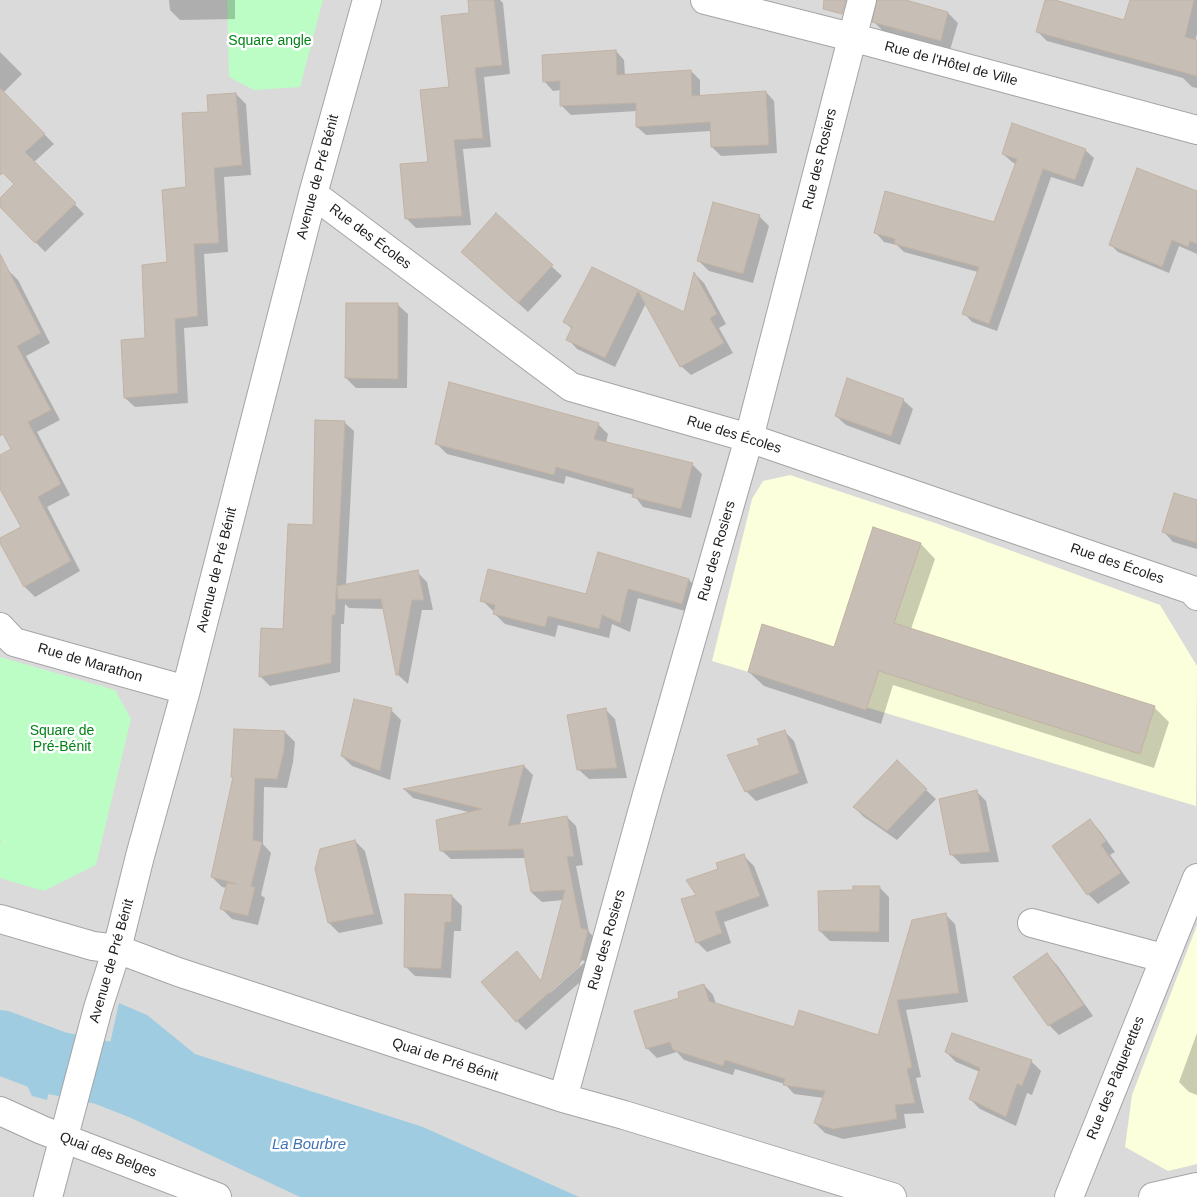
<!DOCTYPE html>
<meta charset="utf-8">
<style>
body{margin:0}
canvas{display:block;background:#efece2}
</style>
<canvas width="1197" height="1197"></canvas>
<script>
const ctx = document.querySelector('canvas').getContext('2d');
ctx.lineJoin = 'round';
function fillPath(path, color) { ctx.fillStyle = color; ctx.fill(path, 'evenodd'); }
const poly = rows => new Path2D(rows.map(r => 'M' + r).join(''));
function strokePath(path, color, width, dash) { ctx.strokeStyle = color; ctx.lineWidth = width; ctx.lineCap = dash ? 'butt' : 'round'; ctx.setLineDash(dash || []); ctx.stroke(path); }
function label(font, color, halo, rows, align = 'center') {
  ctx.font = font + ' Arial,sans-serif'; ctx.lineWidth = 5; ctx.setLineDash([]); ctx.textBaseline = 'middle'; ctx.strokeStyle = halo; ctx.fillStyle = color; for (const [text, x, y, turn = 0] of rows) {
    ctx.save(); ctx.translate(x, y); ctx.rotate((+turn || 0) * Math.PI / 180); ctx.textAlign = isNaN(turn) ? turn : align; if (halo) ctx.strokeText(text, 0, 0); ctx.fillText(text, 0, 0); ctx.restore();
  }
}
fillPath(poly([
 [0,0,1197,0,1197,1197,0,1197]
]), '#dbdada');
fillPath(poly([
 [790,475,938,524,1160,605,1197,666,1196,806,712,661,752,499,763,481],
 [1197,925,1197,1164,1168,1171,1125,1147,1132,1095]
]), '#fcffdb');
fillPath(poly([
 [227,0,323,0,300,87,254,90,229,77],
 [0,657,115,690,131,719,96,865,44,891,0,878,0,845,1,840,0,839]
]), '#bbfdc5');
fillPath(poly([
 [119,1003,147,1015,195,1054,423,1127,579,1197,300,1197,97,1102],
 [0,1019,61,1041,47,1100,32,1096,24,1079,0,1070]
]), '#9fcce1');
fillPath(poly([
 [169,0,235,0,235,19,180,20,170,10],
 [469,0,500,0,503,3,510,74,484,77,491,147,463,149,471,225,416,228,407,219,430,163,470,15],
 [878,0,902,0,948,13,958,23,950,50,884,32,874,22],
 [1046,0,1125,21,1131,0,1197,0,1197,34,1195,41,1197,42,1197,88,1192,87,1183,78,1047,41,1037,31],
 [616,51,624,60,625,76,691,71,700,80,700,97,766,92,774,101,777,153,721,156,712,147,711,131,646,135,637,127,637,111,571,115,562,106,561,90,553,91,545,82,543,56],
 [0,52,22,74,3,93,54,144,34,162,84,214,45,252,0,205,0,200,16,184,0,168],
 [236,94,246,104,251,175,224,177,228,252,204,254,208,326,184,328,188,403,135,407,125,398,147,339,209,113],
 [1085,150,1094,158,1083,187,1051,177,997,331,972,322,964,313,978,272,904,252,897,245,884,242,876,233,995,224,1016,164,1012,162,1003,154],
 [1197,193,1197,254,1179,246,1169,273,1118,252,1111,245],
 [496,215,562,276,528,312,478,267],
 [759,216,769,226,753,283,709,271,699,261],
 [593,269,685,313,695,274,704,283,726,324,719,328,733,353,691,375,681,366,646,303,615,367,577,349,568,339,572,329,565,322],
 [8,270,18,280,50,343,26,356,60,420,37,432,70,495,47,507,80,571,35,597,25,587,0,540,22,528,0,486,0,456,12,449,0,425,0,274],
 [398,305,408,314,407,388,356,388,346,378],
 [903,400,913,409,900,445,846,425,836,416],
 [344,422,354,431,346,585,417,572,427,582,433,610,422,610,408,684,397,674,385,609,349,608,345,604,344,624,341,624,340,672,270,686,260,676,285,630],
 [598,424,608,434,606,443,692,464,702,474,691,518,643,507,634,495,566,476,564,484,447,454,437,444],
 [1197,501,1197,549,1173,542,1164,532],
 [921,544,935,559,911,629,1154,707,1169,722,1154,768,893,685,881,724,764,686,749,672,834,649],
 [599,553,689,580,699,590,692,613,638,598,630,632,612,624,609,638,558,625,555,637,505,624,495,614,495,611,492,610,482,600,587,596],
 [605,709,615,719,627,778,589,779,578,769],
 [391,710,401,720,390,780,352,766,342,756],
 [784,731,794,741,808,783,756,801,746,791],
 [285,732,295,742,293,762,287,788,264,787,263,844,271,853,261,895,265,898,258,925,232,919,222,909,227,888,222,887,212,877,234,778],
 [524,766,533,775,520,825,567,817,576,826,583,865,576,866,589,932,597,940,588,975,526,1030,517,1021,517,953,542,982,564,900,542,902,532,893,526,858,451,859,441,850,472,813,413,798,405,790],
 [583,960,585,962,550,993,550,989],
 [926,790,936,799,897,840,864,817,854,807],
 [976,791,986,801,999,862,961,864,951,854],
 [1090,821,1100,831,1115,852,1110,855,1130,883,1098,904,1088,894,1054,846],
 [355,841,365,851,383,924,339,933,329,923],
 [744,856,754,866,769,906,724,922,731,943,707,952,697,942,697,896,720,869],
 [879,887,889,897,889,942,830,941,820,931,854,891],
 [452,896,462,906,461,931,454,931,451,978,415,976,405,966],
 [946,915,955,924,968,1002,906,1010,921,1077,916,1078,924,1113,904,1114,906,1128,843,1139,825,1133,815,1123,824,1098,794,1094,785,1084,735,1069,733,1075,684,1060,677,1052,657,1058,647,1048,681,999,704,985,713,995,716,1004,795,1028,879,1037,913,921],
 [1047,955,1057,965,1093,1016,1059,1035,1049,1025,1015,978],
 [1197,1033,1197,1095,1189,1092,1179,1082],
 [946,1052,1031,1061,1041,1071,1032,1095,1027,1093,1016,1126,980,1109,970,1099,980,1072,956,1062]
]), '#0003');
strokePath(poly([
 [0,1042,56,1063,104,1073,186,1105]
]), '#9fcce1', 64);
const building = poly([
 [468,0,494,0,502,65,475,68,483,138,454,140,462,216,405,219,400,164,428,162,420,90,449,87,441,16,469,13,468,0],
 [824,0,846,0,842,14,823,9,824,0],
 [877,0,906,0,948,12,941,41,872,22,877,0],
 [1045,0,1055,0,1124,20,1130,0,1194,0,1185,37,1197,40,1197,76,1036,32,1045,0],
 [616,50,617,75,691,70,692,96,766,91,769,145,711,147,710,122,636,127,636,103,560,106,560,81,543,82,542,55,616,50],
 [0,88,45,134,25,152,76,203,35,243,0,207,0,198,14,184,3,173,0,175,0,88],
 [236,93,242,165,214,168,219,243,194,244,198,316,175,319,178,393,124,398,121,340,145,338,142,265,167,262,162,190,186,187,182,113,208,112,207,95,236,93],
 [1012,123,1086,149,1075,180,1043,169,989,324,962,314,979,267,894,244,895,239,874,233,885,191,994,222,1017,159,1002,154,1012,123],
 [1137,168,1197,191,1197,244,1190,241,1188,247,1172,240,1162,267,1109,245,1137,168],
 [713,202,760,215,743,274,697,261,713,202],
 [496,213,553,265,518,303,461,252,496,213],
 [0,254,41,333,17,346,51,410,28,422,61,484,38,497,71,561,24,587,0,543,0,538,21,527,0,489,0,455,11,449,3,434,0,436,0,254],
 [592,267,684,312,694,272,717,314,710,318,724,343,680,367,638,291,605,358,566,340,572,327,563,322,592,267],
 [346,303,398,303,398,379,345,378,346,303],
 [847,378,904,399,891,436,835,416,847,378],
 [449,382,599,423,594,439,693,463,681,509,632,497,634,489,556,467,554,475,435,444,449,382],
 [315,420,345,421,335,615,332,615,331,663,259,677,261,628,283,629,288,524,313,525,315,420],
 [1174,493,1197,500,1197,543,1162,532,1174,493],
 [873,527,921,543,894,623,1155,706,1140,754,879,671,866,710,748,672,762,624,834,647,873,527],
 [598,552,689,579,682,604,628,589,620,623,602,615,599,629,548,616,545,627,493,614,495,605,480,601,488,569,586,594,598,552],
 [418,570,424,600,412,600,398,675,396,675,381,599,338,599,337,586,418,570],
 [354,699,392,708,380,771,341,756,354,699],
 [606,708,617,768,577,770,567,715,606,708],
 [234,729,285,731,284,751,277,779,255,778,253,840,262,842,251,886,255,887,248,916,220,909,227,883,237,884,211,877,233,777,231,777,234,729],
 [785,730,799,773,745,792,727,755,760,745,757,739,785,730],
 [897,760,927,789,887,831,853,807,897,760],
 [524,765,508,826,567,816,574,856,567,857,581,928,588,930,579,966,516,1022,481,982,517,951,541,981,565,890,531,892,523,849,440,851,436,820,482,809,403,789,524,765],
 [977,790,990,852,950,855,939,799,977,790],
 [1090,819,1106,841,1101,845,1121,873,1087,895,1052,846,1090,819],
 [355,840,374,914,328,923,315,869,320,849,355,840],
 [744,854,760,896,715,912,722,933,696,943,681,899,696,895,686,880,718,869,716,863,744,854],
 [853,886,880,886,879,932,819,931,818,891,853,890,853,886],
 [405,894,452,895,451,922,445,922,441,969,404,967,405,894],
 [946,913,959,993,897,1000,912,1067,907,1069,915,1103,895,1105,897,1119,833,1129,814,1123,825,1091,783,1085,785,1079,725,1060,723,1066,673,1050,670,1042,646,1049,634,1011,679,998,678,992,704,984,709,1001,741,1011,794,1027,799,1010,878,1035,912,920,946,913],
 [1047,953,1084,1005,1048,1026,1013,977,1047,953],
 [952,1033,1032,1060,1022,1086,1017,1084,1006,1117,969,1099,980,1068,945,1052,952,1033]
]);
fillPath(building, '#c7beb5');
strokePath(building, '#c2b3a3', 1);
const street = poly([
 [705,0,851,37,1197,130],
 [313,194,571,387,749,438,1192,590,1197,596],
 [0,627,14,642,186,690],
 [0,919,93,946,117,949,178,972,563,1098,624,1115,892,1197],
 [1032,923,1163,958],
 [563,1098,646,798,749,438,862,0],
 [0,1111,42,1130,217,1197],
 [48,1197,98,1008,117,949,140,856,186,690,313,194,367,0],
 [1069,1197,1197,878],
 [1153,1197,1197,1187]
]);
strokePath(street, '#a4a4a4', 30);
strokePath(street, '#fff', 28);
label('14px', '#038318', '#fff', [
 ["Square angle",270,41],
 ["Square de",62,731],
 ["Pré-Bénit",62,747]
]);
label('14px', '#1d1d1d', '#fff', [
 ["Rue de l'Hôtel de Ville",951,64,15],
 ["Rue des Rosiers",820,159,-76],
 ["Avenue de Pré Bénit",318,177,-75],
 ["Rue des Écoles",370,237,37],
 ["Rue des Écoles",734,435,17],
 ["Rue des Rosiers",717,551,-74],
 ["Rue des Écoles",1117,564,19],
 ["Avenue de Pré Bénit",217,570,-76],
 ["Rue de Marathon",90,663,16],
 ["Rue des Rosiers",607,940,-74],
 ["Avenue de Pré Bénit",112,961,-74],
 ["Quai de Pré Bénit",445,1060,18],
 ["Rue des Pâquerettes",1116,1078,-68],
 ["Quai des Belges",108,1155,21]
]);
label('italic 15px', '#4272b4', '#fff', [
 ["La Bourbre",309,1145]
]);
</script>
